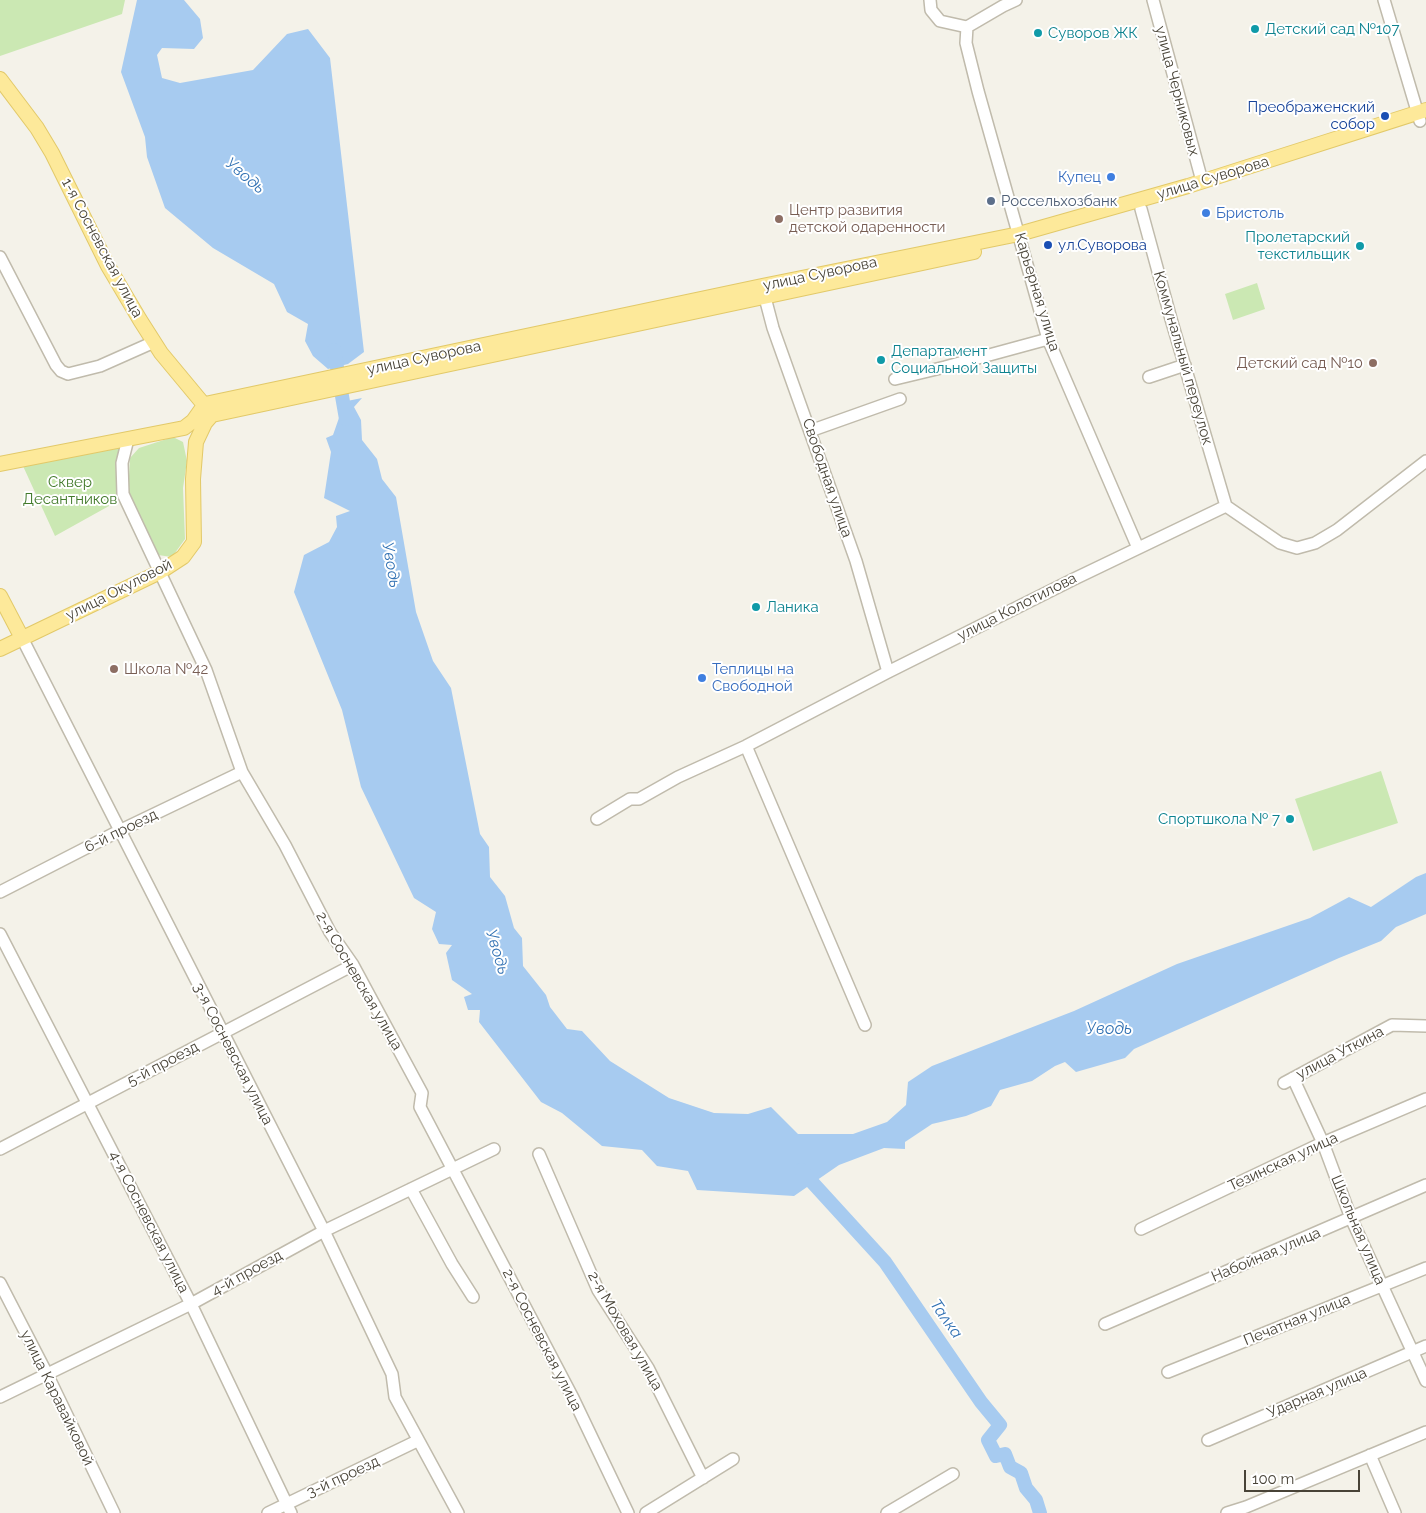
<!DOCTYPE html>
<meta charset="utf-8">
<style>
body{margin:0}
#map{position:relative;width:1426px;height:1513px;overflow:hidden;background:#f4f2e9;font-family:Raleway,sans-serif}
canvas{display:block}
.scale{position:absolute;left:1244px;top:1470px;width:116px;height:22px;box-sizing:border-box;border:2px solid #484337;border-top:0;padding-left:6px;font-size:15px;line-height:18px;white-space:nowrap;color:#484337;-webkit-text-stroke:4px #fff;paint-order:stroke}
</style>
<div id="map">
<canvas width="1426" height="1513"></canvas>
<div class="scale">100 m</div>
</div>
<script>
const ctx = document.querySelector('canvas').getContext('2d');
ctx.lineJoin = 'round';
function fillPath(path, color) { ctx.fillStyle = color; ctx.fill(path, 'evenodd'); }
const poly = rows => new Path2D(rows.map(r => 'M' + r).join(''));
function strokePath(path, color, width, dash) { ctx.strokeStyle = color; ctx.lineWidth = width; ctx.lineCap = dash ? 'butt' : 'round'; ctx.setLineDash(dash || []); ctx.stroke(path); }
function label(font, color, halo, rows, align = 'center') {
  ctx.font = font + ' Raleway,sans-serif'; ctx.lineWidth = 4; ctx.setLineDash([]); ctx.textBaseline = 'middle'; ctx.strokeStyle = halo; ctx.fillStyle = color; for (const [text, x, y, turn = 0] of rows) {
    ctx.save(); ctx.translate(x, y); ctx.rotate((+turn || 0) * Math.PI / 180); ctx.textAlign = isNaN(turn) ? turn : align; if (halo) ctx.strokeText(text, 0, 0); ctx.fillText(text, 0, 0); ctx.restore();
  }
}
fillPath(poly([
 [0,0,125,0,122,14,0,56],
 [1257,283,1265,309,1233,320,1225,294],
 [173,437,183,442,187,461,183,488,185,539,172,557,158,555,150,545,144,523,128,493,130,458,139,448],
 [120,448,118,501,55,536,23,466],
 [1381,771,1398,823,1313,851,1295,799]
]), '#cbe8b3');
fillPath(poly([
 [137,0,184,0,200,19,203,38,194,49,162,48,157,55,162,78,180,83,253,70,287,34,308,29,330,58,364,352,348,364,328,369,313,356,305,341,308,324,287,312,274,284,213,248,165,208,147,157,145,137,121,72],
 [362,398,354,407,361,420,362,440,377,459,382,479,396,497,416,612,433,661,451,688,480,834,489,847,490,877,505,896,514,928,522,938,523,966,546,995,550,1007,567,1029,582,1031,610,1061,669,1098,714,1113,748,1114,771,1107,798,1134,853,1134,887,1122,906,1105,908,1082,932,1066,1074,1011,1177,964,1310,918,1349,897,1371,907,1416,877,1426,873,1426,914,1396,927,1381,941,1339,958,1134,1049,1125,1058,1076,1072,1065,1062,1055,1066,1032,1081,1000,1090,991,1106,966,1116,932,1124,905,1142,905,1149,884,1148,839,1165,794,1196,697,1190,688,1171,657,1166,642,1150,602,1146,562,1113,541,1102,479,1022,480,1010,468,1010,464,997,472,994,452,980,446,953,452,945,439,944,432,929,436,912,414,898,361,787,342,710,294,592,304,555,329,542,337,527,336,516,350,511,324,498,331,452,326,438,333,435,340,415,337,403]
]), '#a7cbf0');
strokePath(poly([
 [334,350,346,419],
 [801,1170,885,1262,981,1402,1000,1425,988,1440,996,1456,1005,1454,1010,1467,1021,1473,1026,1488,1036,1500,1040,1513]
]), '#a7cbf0', 14);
const minor = poly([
 [930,0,931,10,940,21,967,27,1003,6,1016,0],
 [1153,0,1202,181],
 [1384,0,1420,121],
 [967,27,966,43,978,91,1048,339,1138,548],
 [1141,209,1171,319,1226,506],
 [0,257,56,365,61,371,68,374,100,366,154,342],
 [763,290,773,328,856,561,888,672],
 [1149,377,1185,365],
 [895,379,945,367,1048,339],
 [810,431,900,399],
 [128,439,122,463,123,494,206,670,242,772,285,845,330,932,353,965,422,1093,420,1107,573,1398,628,1513],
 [22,638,324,1231,392,1374,395,1397,458,1513],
 [746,746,865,1025],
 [597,819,630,799,639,799,678,777,746,746,888,672,1074,579,1226,506,1280,543,1297,548,1315,543,1337,530,1426,461],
 [0,892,119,831,242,772],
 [0,934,191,1304,291,1513],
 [1293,1078,1323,1143,1351,1218,1426,1381],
 [1284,1083,1392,1025,1426,1026],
 [0,1149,353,965],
 [539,1154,598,1290,648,1368,703,1478],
 [411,1189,452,1264,473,1297],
 [1141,1229,1318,1145,1426,1099],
 [0,1283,47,1374,114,1513],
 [1105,1324,1426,1185],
 [1168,1372,1426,1268],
 [0,1397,191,1304,324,1231,494,1149],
 [1208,1440,1426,1346],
 [1370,1455,1395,1513],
 [268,1513,417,1441],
 [646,1513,733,1459],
 [887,1513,953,1474],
 [1227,1513,1246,1507,1426,1432]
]);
const major = poly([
 [0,79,37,128,52,153,108,266,140,320,161,353,210,412],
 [205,404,762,286,1019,234,1188,186,1426,110],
 [212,415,974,252],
 [0,464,184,428,193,421,205,404],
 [0,596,22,638],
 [0,649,160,572,183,557,194,542,193,479,196,442,205,423,212,415]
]);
strokePath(minor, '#c0bbac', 14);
strokePath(major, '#e2c969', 16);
strokePath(minor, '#fff', 11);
strokePath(major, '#fde99a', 14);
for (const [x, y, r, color] of [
 [1255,29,5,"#0f9aa8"],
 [1038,33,5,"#0f9aa8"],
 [1385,116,5,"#1a4fb4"],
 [1111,177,5,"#3f7fe0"],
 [991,201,5,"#5c6f8a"],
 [1206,213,5,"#3f7fe0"],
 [779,219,5,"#8d6e63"],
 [1048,245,5,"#1a4fb4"],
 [1360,246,5,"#0f9aa8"],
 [881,360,5,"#0f9aa8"],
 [1373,363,5,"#8d6e63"],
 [756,607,5,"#0f9aa8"],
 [114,669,5,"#8d6e63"],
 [702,678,5,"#3f7fe0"],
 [1290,819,5,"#0f9aa8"]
]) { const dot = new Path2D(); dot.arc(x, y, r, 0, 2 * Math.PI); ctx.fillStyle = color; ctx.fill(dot); strokePath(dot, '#fff', 2); }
label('15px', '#0d838f', '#fff', [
 ["Детский сад №107",1265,29],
 ["Суворов ЖК",1048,33],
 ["Пролетарский",1350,237,"right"],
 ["текстильщик",1350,254,"right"],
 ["Департамент",891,351],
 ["Социальной Защиты",891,368],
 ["Ланика",766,607],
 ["Спортшкола № 7",1280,819,"right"]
], 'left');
label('15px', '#484337', '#fff', [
 ["улица Черниковых",1177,91,75],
 ["улица Суворова",1213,178,-17],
 ["1-я Сосневская улица",102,248,62],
 ["улица Суворова",820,274,-12],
 ["Карьерная улица",1037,292,73],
 ["улица Суворова",424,358,-12],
 ["Коммунальный переулок",1183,358,74],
 ["Свободная улица",827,478,71],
 ["улица Окуловой",119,590,-27],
 ["улица Колотилова",1017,607,-27],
 ["6-й проезд",121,831,-26],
 ["2-я Сосневская улица",359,981,60],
 ["улица Уткина",1340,1053,-28],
 ["3-я Сосневская улица",233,1054,63],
 ["5-й проезд",163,1064,-28],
 ["Тезинская улица",1283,1162,-25],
 ["4-я Сосневская улица",149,1222,63],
 ["Школьная улица",1358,1230,67],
 ["Набойная улица",1266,1255,-23],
 ["4-й проезд",247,1273,-29],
 ["Печатная улица",1297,1320,-22],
 ["2-я Моховая улица",625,1331,60],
 ["2-я Сосневская улица",542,1340,63],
 ["Ударная улица",1317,1393,-23],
 ["улица Каравайковой",57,1398,64],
 ["3-й проезд",343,1477,-25]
]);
label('15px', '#164399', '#fff', [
 ["Преображенский",1375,107],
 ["собор",1375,124],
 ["ул.Суворова",1058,245,"left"]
], 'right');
label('15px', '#366cbe', '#fff', [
 ["Купец",1101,177,"right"],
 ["Бристоль",1216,213],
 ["Теплицы на",712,669],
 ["Свободной",712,686]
], 'left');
label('15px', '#4e5e75', '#fff', [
 ["Россельхозбанк",1001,201]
], 'left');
label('15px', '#785e54', '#fff', [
 ["Центр развития",789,210],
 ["детской одаренности",789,227],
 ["Детский сад №10",1363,363,"right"],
 ["Школа №42",124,669]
], 'left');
label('15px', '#427a2b', '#fff', [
 ["Сквер",70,482],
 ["Десантников",70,499]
]);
label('italic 16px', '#3171b3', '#fff', [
 ["Уводь",245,176,40],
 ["Уводь",391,565,80],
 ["Уводь",497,952,73],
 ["Уводь",1109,1029],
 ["Талка",946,1319,55]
]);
</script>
